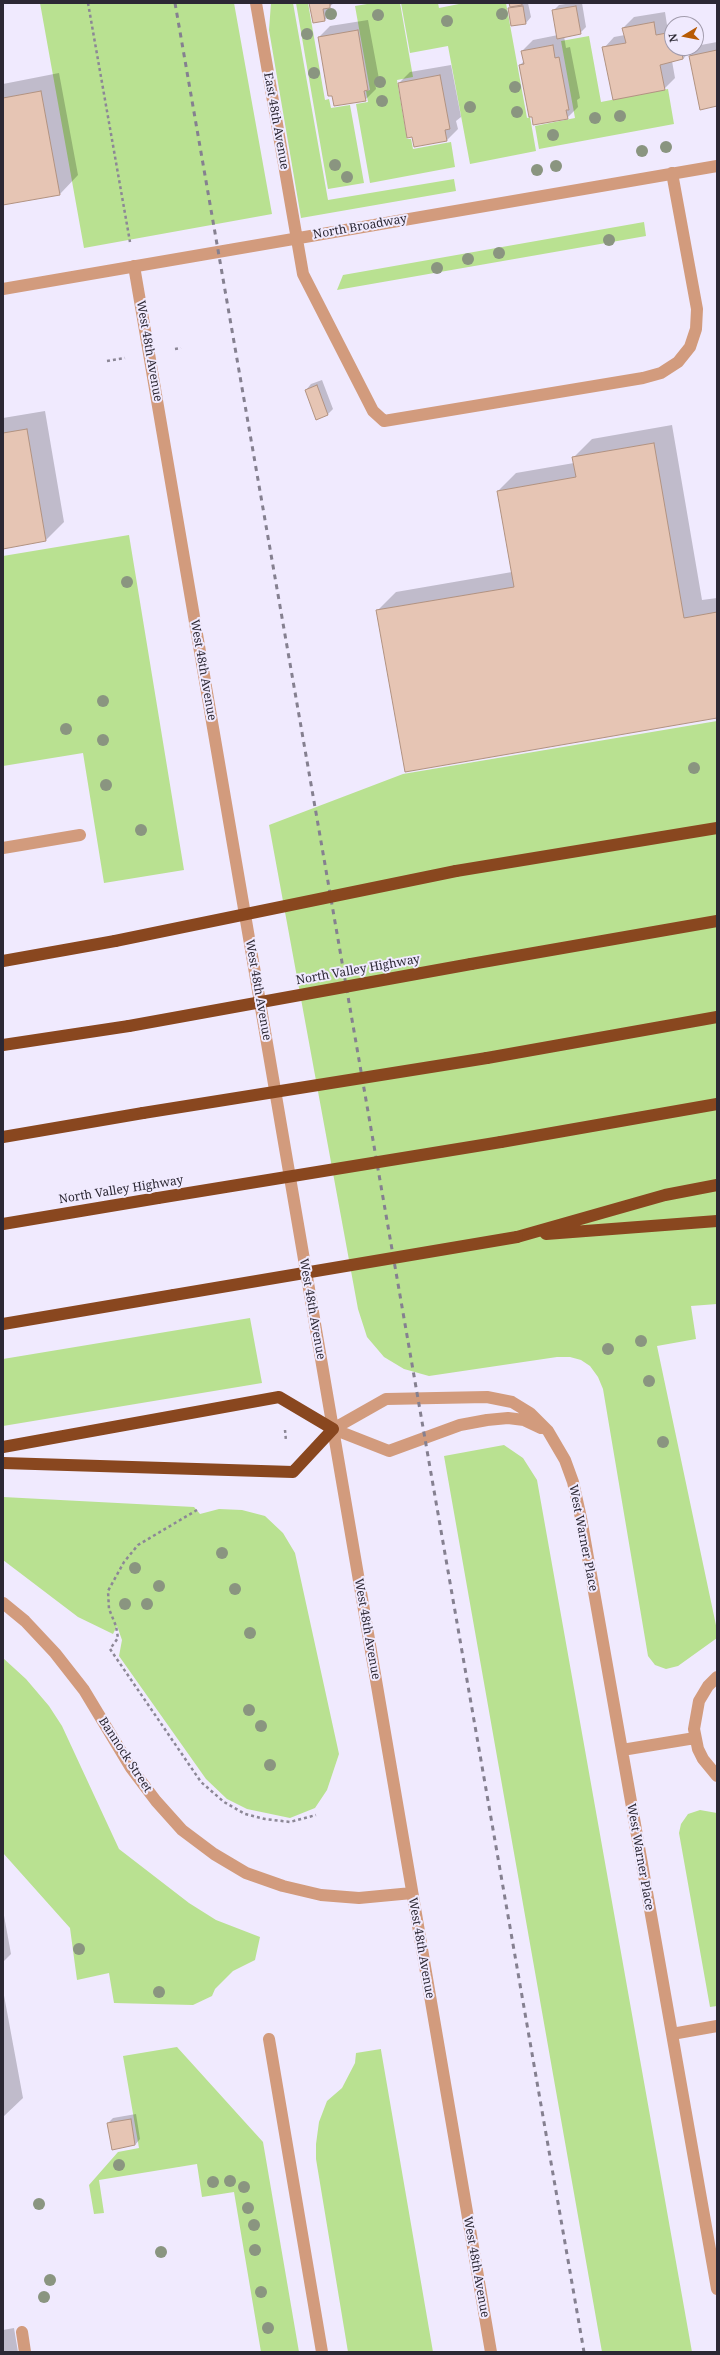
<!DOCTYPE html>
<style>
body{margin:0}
#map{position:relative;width:720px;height:2355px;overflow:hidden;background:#f0eafe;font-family:"Noto Serif",serif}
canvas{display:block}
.frame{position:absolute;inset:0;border:4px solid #2c2834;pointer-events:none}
.north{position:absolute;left:664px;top:16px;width:40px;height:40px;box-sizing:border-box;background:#f0eafe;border:1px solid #a29cad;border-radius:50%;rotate:260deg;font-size:11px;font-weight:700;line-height:16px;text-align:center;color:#2c2834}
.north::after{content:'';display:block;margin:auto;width:14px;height:18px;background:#b75a04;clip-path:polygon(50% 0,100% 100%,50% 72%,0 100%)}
</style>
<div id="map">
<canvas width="720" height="2355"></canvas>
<div class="frame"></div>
<div class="north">N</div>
</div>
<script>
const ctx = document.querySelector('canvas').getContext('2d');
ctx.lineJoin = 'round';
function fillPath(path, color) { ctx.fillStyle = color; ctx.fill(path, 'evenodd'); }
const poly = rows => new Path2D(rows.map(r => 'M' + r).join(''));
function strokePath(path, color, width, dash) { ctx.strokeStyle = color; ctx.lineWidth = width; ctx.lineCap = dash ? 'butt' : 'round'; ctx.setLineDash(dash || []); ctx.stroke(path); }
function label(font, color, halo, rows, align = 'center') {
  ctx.font = font + ' "Noto Serif",serif'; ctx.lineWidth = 4; ctx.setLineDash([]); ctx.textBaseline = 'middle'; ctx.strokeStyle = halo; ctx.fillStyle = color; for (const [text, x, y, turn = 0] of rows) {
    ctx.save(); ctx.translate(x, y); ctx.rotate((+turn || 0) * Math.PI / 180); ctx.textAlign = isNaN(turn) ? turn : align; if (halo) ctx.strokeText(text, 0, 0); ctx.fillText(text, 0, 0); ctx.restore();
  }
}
fillPath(poly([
 [40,3,234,3,272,214,84,248],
 [271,3,293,3,328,200,454,179,456,191,301,218,269,30],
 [296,3,308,3,325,100,329,99,331,108,350,105,364,183,328,189],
 [373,3,400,3,413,77,397,80,407,139,411,139,413,149,451,142,455,167,370,183,356,104,368,102,366,91,370,90,355,6],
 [401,3,438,3,439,8,464,3,506,3,527,118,530,117,536,151,470,164,448,46,410,53],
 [589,36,601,102,668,89,674,124,539,149,535,126,575,118,561,41],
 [644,222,646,236,337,290,343,275],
 [129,535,184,870,104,883,83,753,3,766,3,556],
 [717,721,717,1304,691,1306,696,1339,657,1346,717,1630,717,1638,678,1666,666,1669,655,1665,648,1656,603,1389,598,1377,590,1366,581,1360,570,1357,557,1357,429,1376,404,1369,384,1357,367,1337,358,1309,269,825,403,774],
 [250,1318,262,1383,3,1426,3,1359],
 [504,1445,523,1458,537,1480,692,2352,602,2352,444,1456],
 [3,1497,194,1507,200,1514,219,1509,242,1510,265,1516,283,1533,295,1553,339,1754,327,1790,315,1808,290,1818,247,1809,227,1799,206,1779,119,1656,122,1640,117,1626,113,1634,78,1617,3,1560],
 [3,1658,26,1679,49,1706,62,1726,119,1849,189,1903,216,1920,260,1937,255,1960,233,1971,215,1989,212,1996,193,2005,114,2003,109,1973,77,1980,70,1928,3,1853],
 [700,1810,717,1813,717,2006,710,2007,679,1833,681,1824,688,1814],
 [177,2047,263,2142,299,2352,261,2352,234,2192,202,2197,197,2164,99,2180,104,2213,94,2214,89,2185,118,2152,139,2148,123,2056],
 [381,2049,381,2050,433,2352,348,2352,316,2159,316,2144,319,2122,327,2101,342,2088,355,2063,356,2053]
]), '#b9e191');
fillPath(poly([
 [310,3,334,3,329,7,330,14,325,20,314,22],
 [510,3,528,3,531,17,526,23,512,25],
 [572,3,582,3,586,27,580,33,564,36,566,48,570,47,580,98,577,100,578,107,567,118,520,65,524,61,522,51,533,40,558,35,553,11,559,5],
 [665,12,667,25,688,20,689,24,672,24,672,48,693,48,683,59,672,61,675,78,664,89,604,48,614,37,625,35,623,28,634,17],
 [368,20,379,79,375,82,376,89,365,100,319,37,330,26],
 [717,42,717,105,690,56,701,45],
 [451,65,461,117,456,121,458,129,447,140,415,146,399,83,410,72],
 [59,73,78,175,60,194,3,204,3,84],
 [322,380,333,409,328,414,317,418,306,390,311,384],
 [45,411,64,522,46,540,3,548,3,418],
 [672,425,702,600,717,598,717,717,377,611,396,592,512,572,498,491,516,473,574,463,573,458,592,439],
 [3,1910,11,1954,3,1962],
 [3,1990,23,2098,3,2117],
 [136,2114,140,2139,135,2145,112,2149,108,2123,113,2118],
 [14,2328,18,2352,3,2352,3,2330]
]), '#0003');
const building = poly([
 [309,3,330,3,330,8,323,9,325,21,313,23,309,3],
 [509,3,522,3,522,5,510,7,509,3],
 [523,6,526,24,511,26,508,8,523,6],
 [576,6,581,34,557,39,552,10,576,6],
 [654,22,656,35,672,32,672,48,681,48,683,59,660,65,665,90,613,100,602,47,626,43,622,28,654,22],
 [358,30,368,90,364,91,366,101,334,106,332,96,328,96,318,37,358,30],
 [553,45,555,58,559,57,569,110,566,110,568,119,533,125,532,117,529,117,519,65,524,64,521,51,553,45],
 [717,50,717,106,700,110,689,56,717,50],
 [440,75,450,129,445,130,447,141,414,147,412,137,407,138,398,83,440,75],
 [41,91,60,195,3,205,3,98,41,91],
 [317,385,328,415,316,420,305,390,317,385],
 [27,429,46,541,3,549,3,433,27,429],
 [654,443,684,618,717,612,717,718,405,772,376,610,514,587,497,491,576,477,572,457,654,443],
 [131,2119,135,2145,112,2150,107,2123,131,2119]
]);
fillPath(building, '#e6c5b4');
strokePath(building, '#b19281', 1);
strokePath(poly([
 [88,3,130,242],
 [175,349,181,348],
 [107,361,125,358],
 [285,1430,286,1441],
 [197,1510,138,1545,124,1562,108,1591,109,1609,116,1626,118,1638,110,1649,201,1782,224,1802,245,1814,265,1819,290,1822,316,1815]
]), '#8c8796', 2.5, [3, 3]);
strokePath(poly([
 [256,3,303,274,373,411,384,421,643,378,661,373,678,362,690,347,696,329,697,309,672,173],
 [134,266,491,2352],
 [3,289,717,166],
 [3,848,80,835],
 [333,1429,386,1399,487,1397,512,1402,530,1413,548,1431,565,1460,573,1482,581,1518,717,2289],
 [333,1429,389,1451,460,1425,487,1420,508,1418,524,1420,541,1428],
 [3,1603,25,1621,55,1653,84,1690,131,1768,156,1801,182,1830,214,1854,246,1873,283,1886,321,1895,359,1898,412,1893],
 [717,1677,708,1686,699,1701,694,1729,698,1749,703,1759,717,1776],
 [622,1750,695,1738],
 [672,2034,717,2026],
 [269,2039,322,2352],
 [22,2332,25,2352]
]), '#d29b7d', 12);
strokePath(poly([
 [456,871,717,828],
 [3,961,115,941],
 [471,964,717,921],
 [3,1045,129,1026],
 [487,1058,717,1017],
 [3,1137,143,1113],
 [501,1142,717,1104],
 [3,1224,158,1198],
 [546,1234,717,1221],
 [517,1237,665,1195,717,1185],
 [3,1324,174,1295],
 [3,1447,279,1397,333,1429,293,1472,3,1463]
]), '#89471f', 12);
strokePath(poly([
 [175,3,584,2352]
]), '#858090', 3, [5, 5]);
strokePath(poly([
 [115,941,456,871],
 [129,1026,471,964],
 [143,1113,487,1058],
 [158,1198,501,1142],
 [174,1295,517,1237]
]), '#89471f', 12);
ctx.fillStyle = '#8a9580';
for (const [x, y] of [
 [331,14],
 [502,14],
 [378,15],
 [447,21],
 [307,34],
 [314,73],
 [380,82],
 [515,87],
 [382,101],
 [470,107],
 [517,112],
 [620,116],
 [595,118],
 [553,135],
 [666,147],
 [642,151],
 [335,165],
 [556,166],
 [537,170],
 [347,177],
 [609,240],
 [499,253],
 [468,259],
 [437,268],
 [127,582],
 [103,701],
 [66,729],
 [103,740],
 [694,768],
 [106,785],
 [141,830],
 [641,1341],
 [608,1349],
 [649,1381],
 [663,1442],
 [222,1553],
 [135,1568],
 [159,1586],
 [235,1589],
 [125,1604],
 [147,1604],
 [250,1633],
 [249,1710],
 [261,1726],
 [270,1765],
 [79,1949],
 [159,1992],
 [119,2165],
 [230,2181],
 [213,2182],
 [244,2187],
 [39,2204],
 [248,2208],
 [254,2225],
 [255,2250],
 [161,2252],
 [50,2280],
 [261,2292],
 [44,2297],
 [268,2328]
]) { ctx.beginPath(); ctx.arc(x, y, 6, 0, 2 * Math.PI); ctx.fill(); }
label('12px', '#2c2834', '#f0eafe', [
 ["East 48th Avenue",276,121,80],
 ["North Broadway",360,227,-10],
 ["West 48th Avenue",149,351,80],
 ["West 48th Avenue",203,670,80],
 ["North Valley Highway",358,970,-10],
 ["West 48th Avenue",258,990,80],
 ["North Valley Highway",121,1190,-9],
 ["West 48th Avenue",312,1309,80],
 ["West Warner Place",583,1538,79],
 ["West 48th Avenue",367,1629,80],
 ["Bannock Street",125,1755,57],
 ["West Warner Place",640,1857,80],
 ["West 48th Avenue",421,1948,80],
 ["West 48th Avenue",476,2267,80]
]);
</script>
